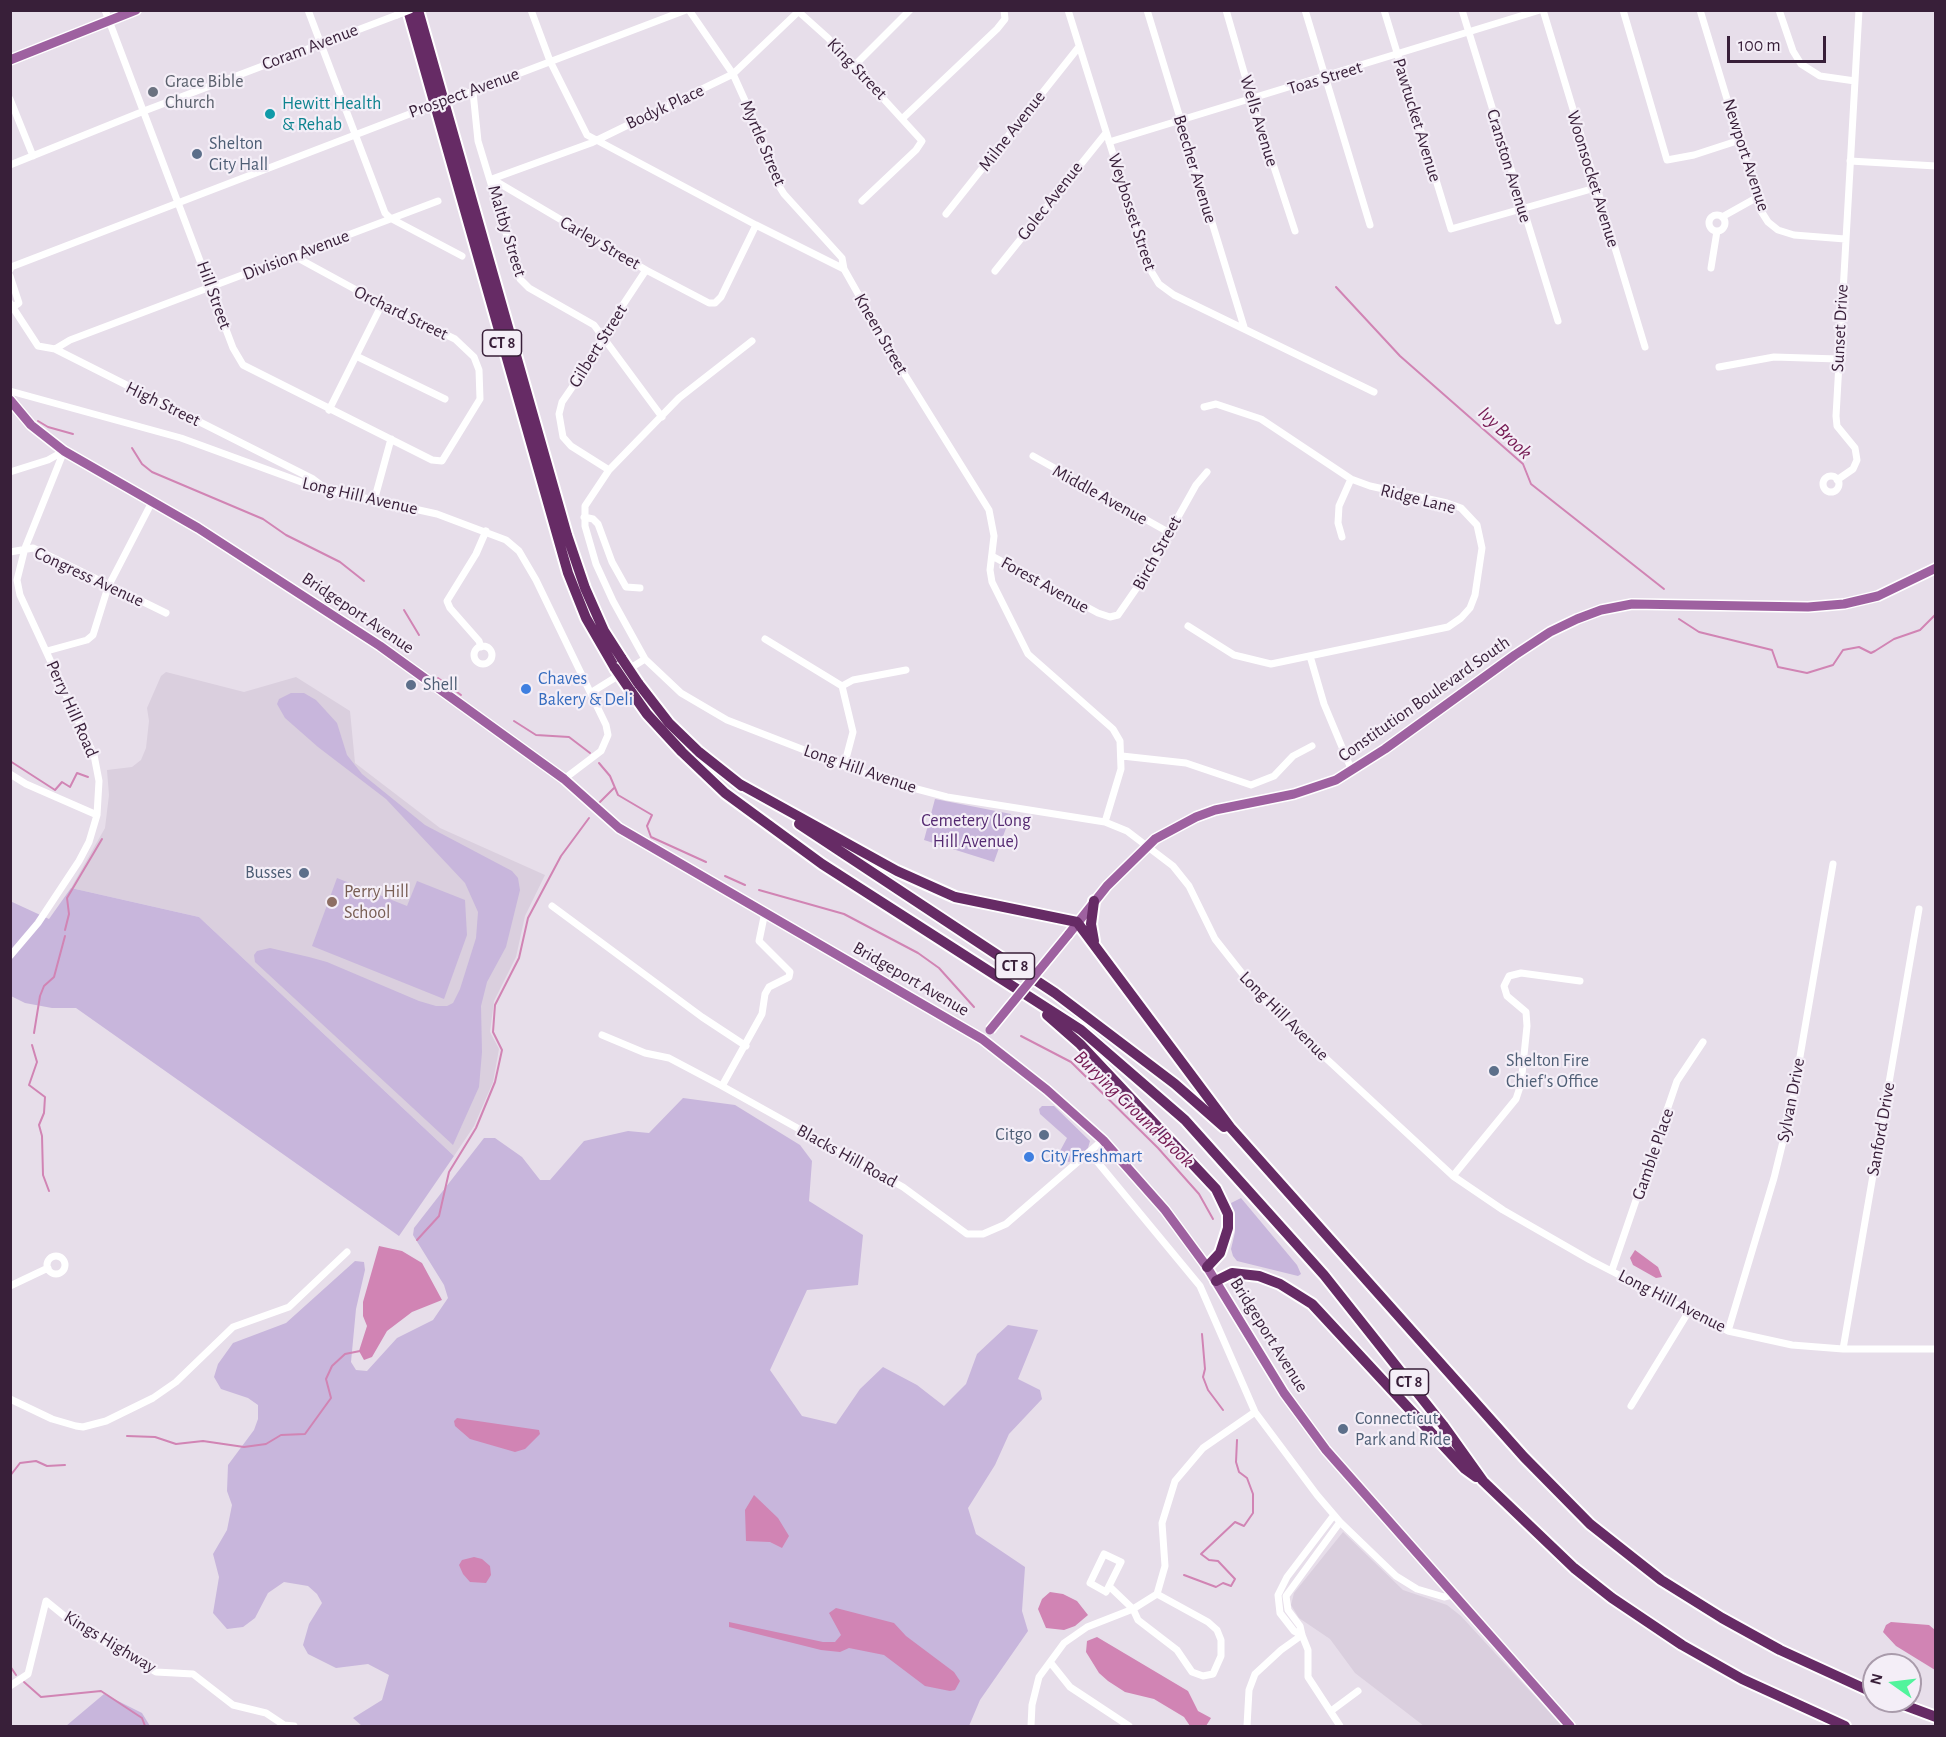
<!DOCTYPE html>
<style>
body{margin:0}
#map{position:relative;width:1946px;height:1737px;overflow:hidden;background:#e7deea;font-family:"Alegreya Sans",sans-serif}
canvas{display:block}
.frame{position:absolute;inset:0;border:12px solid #381f39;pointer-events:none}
.north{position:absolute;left:1862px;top:1653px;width:60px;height:60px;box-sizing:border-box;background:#f4eef7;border:2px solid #a99bab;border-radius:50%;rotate:284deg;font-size:16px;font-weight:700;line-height:24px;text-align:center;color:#381f39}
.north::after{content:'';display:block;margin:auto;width:21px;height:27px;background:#51f49c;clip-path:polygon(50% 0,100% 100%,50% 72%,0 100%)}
.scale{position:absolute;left:1727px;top:36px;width:99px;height:27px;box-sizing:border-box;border:3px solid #381f39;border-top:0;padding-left:8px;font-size:18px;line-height:21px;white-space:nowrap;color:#381f39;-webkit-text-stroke:4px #f4eef7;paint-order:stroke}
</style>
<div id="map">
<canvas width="1946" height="1737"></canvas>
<div class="frame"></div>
<div class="north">N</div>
<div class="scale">100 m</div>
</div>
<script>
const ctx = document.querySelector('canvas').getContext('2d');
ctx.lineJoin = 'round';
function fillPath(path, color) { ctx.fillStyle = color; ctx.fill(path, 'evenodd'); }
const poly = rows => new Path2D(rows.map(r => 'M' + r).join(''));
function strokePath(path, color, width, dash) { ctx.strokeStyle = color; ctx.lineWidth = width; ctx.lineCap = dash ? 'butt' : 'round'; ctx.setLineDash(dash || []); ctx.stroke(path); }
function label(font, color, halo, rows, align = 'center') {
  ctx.font = font + ' "Alegreya Sans",sans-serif'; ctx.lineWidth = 4.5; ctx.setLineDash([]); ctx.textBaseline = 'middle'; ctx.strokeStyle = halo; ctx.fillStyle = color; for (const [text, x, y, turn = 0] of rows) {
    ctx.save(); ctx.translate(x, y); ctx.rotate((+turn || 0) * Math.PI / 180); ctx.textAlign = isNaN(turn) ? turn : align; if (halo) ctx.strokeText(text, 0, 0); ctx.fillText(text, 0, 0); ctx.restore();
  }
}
fillPath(poly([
 [166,672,244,692,296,677,350,711,355,763,440,828,545,875,525,916,516,957,494,1001,490,1032,499,1049,493,1082,474,1126,454,1156,199,917,71,888,105,828,109,795,107,770,132,767,141,760,146,748,149,721,147,708,161,676],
 [1343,1532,1403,1590,1447,1605,1461,1616,1562,1726,1424,1726,1355,1673,1330,1639,1299,1618,1291,1605,1294,1593]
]), '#dacfde');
fillPath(poly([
 [291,693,304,693,316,700,337,723,347,755,362,774,425,825,512,871,518,878,520,890,506,947,487,982,481,1006,482,1052,479,1087,453,1145,255,962,254,955,257,951,270,948,309,957,327,962,419,1001,436,1006,447,1006,453,1003,460,989,476,938,478,912,465,883,386,799,318,747,285,718,277,704,279,699],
 [935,799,1011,814,994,862,924,840],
 [337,878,407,906,417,881,465,900,467,935,444,999,312,946],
 [71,888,199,917,454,1156,399,1236,76,1008,52,1008,25,1003,11,996,10,901,49,919],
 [683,1098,735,1105,800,1145,812,1161,809,1201,863,1235,858,1285,807,1290,770,1370,802,1416,836,1424,860,1389,883,1367,917,1385,944,1406,966,1384,977,1354,1008,1325,1038,1330,1018,1379,1040,1390,1042,1399,1009,1434,995,1465,968,1508,976,1534,1025,1567,1022,1611,1028,1631,980,1700,969,1726,362,1726,353,1718,382,1700,389,1675,368,1664,336,1668,308,1654,303,1645,309,1624,322,1603,317,1594,308,1586,284,1582,268,1593,255,1618,243,1627,227,1629,213,1613,219,1577,213,1554,227,1530,232,1505,227,1491,228,1465,254,1430,258,1419,258,1405,248,1398,221,1389,214,1377,218,1364,233,1343,286,1323,355,1261,364,1262,365,1270,356,1309,351,1362,356,1370,367,1371,397,1338,433,1320,448,1298,444,1285,413,1235,414,1228,484,1138,495,1138,522,1157,540,1180,550,1180,584,1141,628,1131,649,1133],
 [1042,1106,1054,1106,1090,1141,1088,1148,1075,1161,1068,1162,1062,1156,1060,1151,1067,1138,1040,1114,1039,1109],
 [1241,1198,1297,1265,1301,1274,1298,1276,1237,1261,1233,1256,1231,1249,1235,1232,1231,1203],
 [104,1694,142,1713,150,1726,66,1726]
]), '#c8b6dc');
fillPath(poly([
 [379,1246,402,1251,422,1263,442,1300,412,1312,387,1331,372,1357,364,1360,359,1351,367,1326,363,1316,363,1302],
 [1635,1250,1658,1267,1662,1277,1656,1278,1633,1265,1630,1258],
 [457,1418,539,1430,540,1434,525,1449,515,1452,470,1439,455,1426,454,1421],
 [754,1495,778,1518,789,1536,782,1548,770,1542,746,1541,745,1510],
 [474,1557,482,1559,490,1566,491,1575,486,1583,470,1582,463,1574,459,1565,462,1560],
 [1050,1592,1063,1594,1077,1601,1088,1615,1075,1626,1064,1630,1046,1628,1038,1609,1042,1599],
 [836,1608,894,1623,906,1636,954,1672,960,1681,955,1690,950,1691,925,1686,884,1655,849,1648,840,1652,821,1650,729,1627,729,1622,823,1642,835,1642,841,1635,829,1613],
 [1891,1622,1929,1625,1935,1630,1935,1670,1896,1646,1883,1632,1886,1625],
 [1097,1637,1188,1691,1198,1711,1211,1718,1206,1726,1190,1726,1184,1717,1154,1699,1125,1692,1108,1681,1099,1673,1086,1652,1087,1641]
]), '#d184b4');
strokePath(poly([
 [1336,287,1400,356,1523,464,1531,484,1664,589],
 [38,421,48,427,73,434],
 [132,448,142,464,152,472,263,519,286,535,340,562,364,581],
 [404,610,419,635],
 [1679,619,1699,632,1772,650,1778,667,1807,673,1833,665,1843,650,1859,647,1871,653,1875,651,1894,639,1920,630,1936,614],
 [438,678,461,695],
 [514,721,536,735,569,737,590,753],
 [10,761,55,790,62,782,70,787,77,773,88,777],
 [599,763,610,776,618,795,652,815,647,826,651,837,706,862],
 [599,803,614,788],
 [725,876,745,885],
 [759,890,844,914,918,953,939,968,974,1007],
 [65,930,69,914,67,898,102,839],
 [34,1033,40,996,44,986,54,977,65,936],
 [1021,1036,1071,1062,1158,1148,1199,1194,1213,1219],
 [32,1045,37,1062,29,1085,45,1097,44,1113,39,1125,42,1136,43,1175,49,1191],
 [417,1240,439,1216,449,1172,476,1128,495,1082,502,1050,493,1032,495,1005,519,958,528,918,561,856,589,818],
 [1202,1334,1205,1369,1203,1377,1208,1390,1223,1410],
 [127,1436,155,1437,176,1444,203,1441,244,1447,266,1444,281,1435,305,1434,331,1398,326,1379,332,1366,345,1354,360,1351],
 [10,1476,20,1463,36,1461,47,1466,65,1465],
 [1184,1575,1216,1587,1223,1583,1231,1586,1235,1579,1218,1561,1209,1560,1201,1554,1235,1522,1244,1526,1253,1513,1253,1494,1247,1478,1239,1472,1236,1462,1237,1440],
 [10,1666,16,1675],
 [24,1682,41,1697,101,1691,142,1718,145,1726]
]), '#d184b4', 2);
const major = poly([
 [10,60,136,10],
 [10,400,31,425,64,451,198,528,380,646,564,779,619,828,982,1039,1047,1090,1103,1140,1165,1210,1207,1267,1284,1393,1326,1450,1570,1726],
 [1068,935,1107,886,1155,839,1196,817,1215,810,1294,794,1336,780,1385,749,1515,655,1550,632,1577,619,1601,610,1632,604,1808,607,1844,604,1878,596,1936,568]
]);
const highway = poly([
 [408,10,568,573,586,618,615,668],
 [418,10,567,535,585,588,604,631,622,659],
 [638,683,669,723,699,752,742,786],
 [630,690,647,714,682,752,725,793,822,864,1081,1030,1185,1120,1324,1275,1443,1425,1483,1481,1574,1568,1612,1598,1682,1645,1742,1679,1845,1726],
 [738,783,897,871,955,897,1077,922,1230,1127,1524,1457,1590,1524,1661,1580,1722,1618,1780,1650,1874,1693],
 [799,824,1055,993,1175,1084,1224,1127],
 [1094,901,1091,924,1094,941],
 [1047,1015,1080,1044,1216,1189,1228,1214,1228,1228,1220,1253,1207,1267],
 [1216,1281,1232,1273,1259,1276,1280,1284,1312,1304,1465,1469,1476,1477],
 [1893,1701,1936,1717]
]);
strokePath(major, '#fff', 12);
strokePath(highway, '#fff', 14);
strokePath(poly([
 [105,10,233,348,243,365,432,460,442,461,480,399,479,370,474,357,455,339,382,304,294,256],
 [308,10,385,213,390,218,462,256],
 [531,10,550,61,587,135,756,225,844,269,892,354,989,510,994,536,990,570,992,582,1028,654,1113,729,1120,741,1121,769,1105,822],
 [689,10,733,74,761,136,776,181,784,194,842,258,844,269],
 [1068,10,1148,266,1159,284,1174,295,1374,392],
 [1147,10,1244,327],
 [1226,10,1252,100,1295,231],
 [1305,10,1370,225],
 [1384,10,1451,229,1595,188],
 [1462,10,1558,321],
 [1543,10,1645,347],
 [1623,10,1667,160,1694,155,1740,140],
 [1700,10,1761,211,1768,222,1778,230,1794,235,1845,239],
 [1779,10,1793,51,1801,64,1820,76,1855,81],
 [799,12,828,38,922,141,916,150,862,201],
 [854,66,910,10],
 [473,92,478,141,520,279,529,288,594,325,662,417],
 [460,96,686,10],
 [10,99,33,156],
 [903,118,997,29,1005,19,1004,10],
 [1109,142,1540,10],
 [1850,161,1936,166],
 [10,165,144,111,397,15],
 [492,179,591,143,733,74,800,10],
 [492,179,646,270,709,303,715,303,721,297,756,225],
 [946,214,1078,48],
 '1709 223a8 8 0 1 1 16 0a8 8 0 1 1-16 0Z',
 [1722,217,1756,198],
 [1711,268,1717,231],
 [10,270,11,267,420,110],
 [995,271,1106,133],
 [10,276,19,303,13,307],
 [10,303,38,346,55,349,313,479,325,488],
 [752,341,679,398,609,470,585,506,585,526,596,564,613,601,645,659,681,693,727,720,879,779,947,797,1105,822,1127,831,1173,866,1189,886,1215,939,1263,1000,1453,1176,1503,1210,1590,1260,1728,1331,1792,1345,1843,1349,1936,1349],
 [55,349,70,340,438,201],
 [356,356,445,399],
 [1719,367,1774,357,1838,359],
 [10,391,181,438,315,487,437,514,506,540,519,551,536,580,606,725,608,735,601,751,564,779],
 [329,410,382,304],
 [1033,456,1168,532],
 [609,470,571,446,563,437,559,414,562,402,602,344,607,329,646,270],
 [10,472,48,460,64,451],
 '1823 484a8 8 0 1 1 16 0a8 8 0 1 1-16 0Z',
 [1837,480,1853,469,1857,460,1855,448,1837,426,1836,416,1859,10],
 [374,501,391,439],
 [584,517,593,519,598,524,612,562,626,587,640,588],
 [1342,537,1338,523,1339,506,1351,479],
 [10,552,33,548,166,613],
 [992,556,1098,613,1110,617,1118,615,1145,576,1196,485,1207,472],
 [1188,626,1234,655,1271,664,1448,627,1461,618,1470,608,1475,595,1482,548,1477,525,1461,508,1447,503,1370,486,1351,479,1261,419,1216,404,1204,407],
 [765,639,842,686,853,732,844,766],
 '474 655a9 9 0 1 1 18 0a9 9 0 1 1-18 0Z',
 [481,647,479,641,450,608,447,601,476,554,486,531],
 [47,651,87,640,93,635,108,587,153,500],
 [1310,656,1324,704,1352,771],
 [842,686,853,680,906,670],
 [592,692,645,659],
 [1122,756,1186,763,1251,785,1274,776,1293,756,1312,746],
 [10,774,26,784,97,815],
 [552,906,702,1017,746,1046],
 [765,912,759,941,790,972,789,977,769,987,765,994,762,1014,722,1086,903,1187,967,1234,983,1234,1006,1224,1103,1140],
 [10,956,38,923,79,861,89,842,97,815,99,781,94,755,20,595,17,580,25,548,64,451],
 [602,1035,645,1053,669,1058,722,1086],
 [1090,1153,1200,1286,1255,1412,1317,1495,1340,1522,1396,1576,1417,1589,1444,1597,1452,1595],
 [1453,1176,1516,1099,1521,1084,1527,1026,1526,1012,1507,996,1504,986,1509,976,1521,973,1580,981],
 '47 1265a9 9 0 1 1 18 0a9 9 0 1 1-18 0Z',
 [1612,1270,1677,1081,1703,1042],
 [10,1286,48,1268],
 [1728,1331,1774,1178,1791,1109,1833,864],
 [1843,1349,1919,909],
 [10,1399,52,1419,76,1426,83,1427,106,1421,153,1398,176,1382,233,1327,289,1307,347,1252],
 [1631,1406,1689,1311],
 [1109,1586,1106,1592,1090,1583,1104,1554,1121,1562,1109,1586,1133,1609,1138,1620,1177,1650,1192,1672,1203,1676,1213,1674,1221,1656,1221,1640,1217,1630,1208,1622,1157,1594],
 [1302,1635,1294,1631,1280,1613,1278,1595,1287,1577,1334,1515],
 [1302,1635,1300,1626,1288,1610,1286,1596,1340,1522],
 [1050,1662,1070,1687,1129,1726],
 [10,1686,28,1674,46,1601,78,1627,156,1672,193,1674,233,1705,266,1713,284,1725,294,1726],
 [1331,1711,1358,1691],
 [1031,1726,1032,1705,1039,1677,1064,1643,1087,1627,1133,1609,1157,1594,1165,1566,1162,1523,1175,1481,1203,1448,1255,1412],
 [1247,1726,1249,1690,1255,1674,1281,1650,1302,1635,1308,1650,1308,1677,1340,1726]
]), '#fff', 7);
strokePath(major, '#9e61a0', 9);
strokePath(highway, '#662b65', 10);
const majorBridge = poly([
 [990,1030,1068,935]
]);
const highwayBridge = poly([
 [622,659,638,683],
 [615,668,630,690]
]);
strokePath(majorBridge, '#fff', 12, []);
strokePath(highwayBridge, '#fff', 14, []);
strokePath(poly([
 [397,15,410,10],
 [420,110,460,96]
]), '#fff', 7);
strokePath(majorBridge, '#9e61a0', 9);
strokePath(highwayBridge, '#662b65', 10);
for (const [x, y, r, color] of [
 [153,92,6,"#6b7280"],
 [270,114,6,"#0f9aa8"],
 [197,154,6,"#5c6f8a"],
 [411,685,6,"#5c6f8a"],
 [526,689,6,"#3f7fe0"],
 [304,873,6,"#5c6f8a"],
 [332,902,6,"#8d6e63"],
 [1494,1071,6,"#5c6f8a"],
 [1044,1135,6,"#5c6f8a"],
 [1029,1157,6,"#3f7fe0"],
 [1343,1429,6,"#5c6f8a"]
]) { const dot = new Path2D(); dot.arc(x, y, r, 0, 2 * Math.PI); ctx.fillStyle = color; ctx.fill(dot); strokePath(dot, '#f4eef7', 2); }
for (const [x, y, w] of [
 [502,343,39],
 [1015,966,39],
 [1409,1382,39]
]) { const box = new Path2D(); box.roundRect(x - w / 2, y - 13, w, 26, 4.5); ctx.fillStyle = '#f4eef7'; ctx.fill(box); strokePath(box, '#381f39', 1.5); }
label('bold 16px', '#381f39', null, [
 ["CT 8",502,343],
 ["CT 8",1015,966],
 ["CT 8",1409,1382]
]);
label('18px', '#381f39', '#f4eef7', [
 ["Coram Avenue",310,47,-21],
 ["King Street",857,69,46],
 ["Toas Street",1325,78,-17],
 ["Prospect Avenue",464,93,-20],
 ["Bodyk Place",665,107,-25],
 ["Pawtucket Avenue",1417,120,73],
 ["Wells Avenue",1259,121,73],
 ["Milne Avenue",1012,131,-52],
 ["Myrtle Street",763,143,67],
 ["Newport Avenue",1746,155,72],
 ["Cranston Avenue",1509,166,73],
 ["Beecher Avenue",1195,169,73],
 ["Woonsocket Avenue",1593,179,73],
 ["Golec Avenue",1050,201,-52],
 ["Weybosset Street",1132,212,72],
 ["Maltby Street",507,231,73],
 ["Carley Street",600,243,30],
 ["Division Avenue",296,255,-21],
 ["Hill Street",214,295,70],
 ["Orchard Street",401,313,26],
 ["Sunset Drive",1840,328,-87],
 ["Kneen Street",881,334,60],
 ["Gilbert Street",598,346,-58],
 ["High Street",163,404,26],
 ["Middle Avenue",1100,495,29],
 ["Long Hill Avenue",360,496,13],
 ["Ridge Lane",1418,499,14],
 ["Birch Street",1157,553,-61],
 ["Congress Avenue",89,577,25],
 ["Forest Avenue",1045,585,29],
 ["Bridgeport Avenue",358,613,34],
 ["Constitution Boulevard South",1424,699,-35],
 ["Perry Hill Road",72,709,66],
 ["Long Hill Avenue",860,769,19],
 ["Bridgeport Avenue",911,979,30],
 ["Long Hill Avenue",1284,1016,45],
 ["Sylvan Drive",1791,1100,-79],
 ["Sanford Drive",1881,1129,-80],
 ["Gamble Place",1653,1154,-71],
 ["Blacks Hill Road",847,1156,29],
 ["Long Hill Avenue",1672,1301,27],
 ["Bridgeport Avenue",1269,1335,58],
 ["Kings Highway",110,1642,31]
]);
label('18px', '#5b616d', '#f4eef7', [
 ["Grace Bible",165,82],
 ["Church",165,103]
], 'left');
label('18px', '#0d838f', '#f4eef7', [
 ["Hewitt Health",282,104],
 ["& Rehab",282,125]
], 'left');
label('18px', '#4e5e75', '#f4eef7', [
 ["Shelton",209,144],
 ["City Hall",209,165],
 ["Shell",423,685],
 ["Busses",292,873,"right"],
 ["Shelton Fire",1506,1061],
 ["Chief's Office",1506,1082],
 ["Citgo",1032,1135,"right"],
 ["Connecticut",1355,1419],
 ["Park and Ride",1355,1440]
], 'left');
label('18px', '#366cbe', '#f4eef7', [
 ["Chaves",538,679],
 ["Bakery & Deli",538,700],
 ["City Freshmart",1041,1157]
], 'left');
label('18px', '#542971', '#f4eef7', [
 ["Cemetery (Long",976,821],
 ["Hill Avenue)",976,842]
]);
label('18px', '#785e54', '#f4eef7', [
 ["Perry Hill",344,892],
 ["School",344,913]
], 'left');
label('italic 20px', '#751952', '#f4eef7', [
 ["Ivy Brook",1505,433,44],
 ["Burying Ground Brook",1134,1109,44]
]);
</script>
